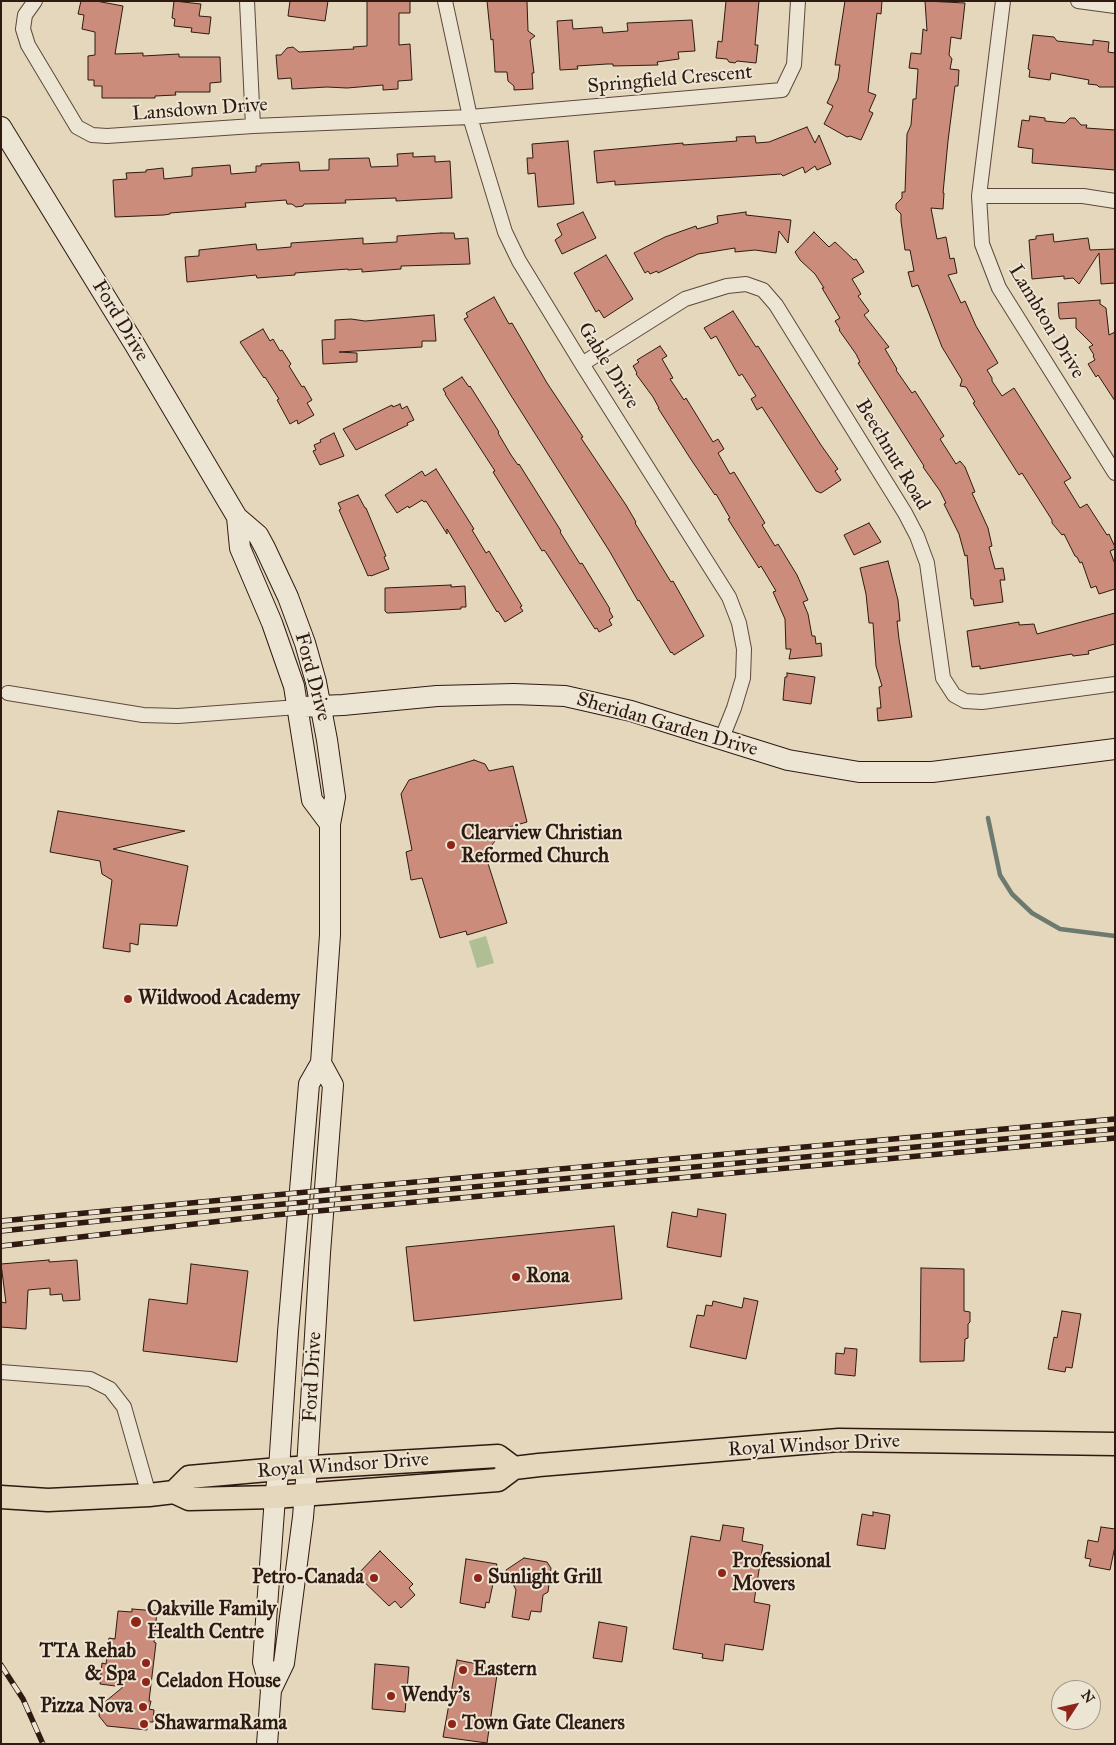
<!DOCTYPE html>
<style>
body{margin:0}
#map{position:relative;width:1116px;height:1745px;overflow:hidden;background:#e4d7bb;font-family:"IM FELL Great Primer",serif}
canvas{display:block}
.frame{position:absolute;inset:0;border:2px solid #2f1a11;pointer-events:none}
.north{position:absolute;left:1051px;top:1680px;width:50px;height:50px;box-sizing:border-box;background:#ede5d3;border:1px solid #a19485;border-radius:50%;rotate:55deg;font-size:14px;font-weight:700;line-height:20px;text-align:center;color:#2f1a11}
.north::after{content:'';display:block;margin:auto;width:18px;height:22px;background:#8f2418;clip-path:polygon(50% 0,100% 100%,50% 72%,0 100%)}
</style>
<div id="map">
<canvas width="1116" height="1745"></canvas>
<div class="frame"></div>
<div class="north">N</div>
</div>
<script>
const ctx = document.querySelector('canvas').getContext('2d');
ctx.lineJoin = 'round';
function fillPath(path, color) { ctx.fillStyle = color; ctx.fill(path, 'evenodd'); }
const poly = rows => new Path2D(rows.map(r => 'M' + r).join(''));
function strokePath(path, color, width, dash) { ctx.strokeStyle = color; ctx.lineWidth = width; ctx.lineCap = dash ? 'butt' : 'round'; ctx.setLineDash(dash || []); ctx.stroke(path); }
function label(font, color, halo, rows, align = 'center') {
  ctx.font = font + ' "IM FELL Great Primer",serif'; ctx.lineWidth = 4; ctx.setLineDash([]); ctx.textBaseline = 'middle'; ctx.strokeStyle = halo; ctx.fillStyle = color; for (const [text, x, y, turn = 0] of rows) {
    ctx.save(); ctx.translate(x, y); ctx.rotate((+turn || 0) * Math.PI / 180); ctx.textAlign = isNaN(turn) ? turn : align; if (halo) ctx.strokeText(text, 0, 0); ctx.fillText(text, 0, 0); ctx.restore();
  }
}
fillPath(poly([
 [486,936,494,963,477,968,469,941]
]), '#b0bf93');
strokePath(poly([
 [988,818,1000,875,1012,894,1032,913,1060,929,1115,936]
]), '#6d7a6f', 4.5);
const building = poly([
 [81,1,96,1,123,6,115,54,143,53,143,56,179,54,179,57,220,57,221,82,210,83,210,92,175,92,176,95,155,96,155,98,102,98,102,86,94,86,94,80,88,80,88,56,95,55,95,32,82,29,84,15,78,14,81,1],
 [174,1,201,4,199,16,211,17,209,34,191,32,192,28,174,26,175,19,172,18,174,1],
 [290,1,328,1,325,21,288,16,290,1],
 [367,1,410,1,410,13,399,13,399,45,410,44,412,80,398,81,398,89,383,90,383,85,347,88,327,87,292,89,291,78,278,79,276,55,281,55,287,48,293,47,299,52,354,49,353,47,367,46,367,1],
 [487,1,527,1,528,31,535,36,530,40,534,73,532,73,533,89,514,90,514,86,508,81,507,72,495,72,493,39,491,40,487,1],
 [726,1,759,1,755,45,758,45,756,63,737,61,735,63,729,62,727,59,716,58,718,41,722,42,726,1],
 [845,1,882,1,881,14,877,13,868,92,876,95,869,111,873,113,861,140,850,136,847,137,824,124,833,106,827,103,838,79,840,65,835,65,845,1],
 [925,1,965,3,961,39,951,37,949,55,952,59,950,69,959,70,958,86,955,86,948,141,943,193,944,193,943,209,931,208,937,239,946,237,950,259,954,258,957,273,948,275,961,303,965,301,976,326,998,363,987,370,992,378,992,381,1002,396,1014,388,1071,478,1064,482,1080,508,1087,504,1107,535,1109,534,1115,547,1115,549,1110,551,1115,564,1115,589,1099,594,1096,586,1091,588,1082,562,1080,563,1077,557,1075,556,1064,534,1062,535,1052,523,1052,520,1022,473,1019,475,973,403,975,402,966,387,960,386,962,380,942,347,918,285,912,287,908,272,914,271,910,250,905,250,901,221,901,214,896,209,896,204,902,198,902,192,905,192,907,134,911,125,913,99,916,99,918,69,909,68,911,53,921,54,923,29,927,31,925,1],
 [572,20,573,29,602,27,603,33,628,31,627,23,692,20,695,51,678,52,679,59,657,62,658,65,613,66,613,64,607,64,577,66,578,69,560,70,557,21,572,20],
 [1033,35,1054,37,1057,41,1093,45,1093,40,1109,42,1108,52,1115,53,1115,87,1099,87,1097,85,1088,84,1089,80,1051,73,1050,80,1029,77,1030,70,1028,69,1033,35],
 [1030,116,1045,118,1045,121,1065,123,1070,118,1075,118,1081,125,1087,125,1086,128,1115,130,1115,170,1032,163,1033,149,1018,147,1022,120,1029,121,1030,116],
 [807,127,815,143,819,135,831,164,817,170,815,166,805,173,803,167,783,176,781,174,615,185,615,181,597,183,594,151,683,143,683,145,737,141,736,137,755,136,756,143,769,142,807,127],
 [568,141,574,204,538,207,535,173,528,174,527,158,533,158,532,144,568,141],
 [413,153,413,157,435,156,435,162,450,161,452,198,396,201,396,198,345,200,346,203,304,204,303,206,296,207,292,204,287,204,286,200,245,203,246,207,170,213,170,214,164,215,115,217,113,180,127,179,126,173,146,172,146,170,163,168,164,179,192,176,192,168,230,165,231,174,256,172,256,166,261,166,261,164,299,162,300,171,329,170,329,159,369,158,371,167,398,166,397,154,413,153],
 [583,212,596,238,562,254,555,240,562,235,557,224,583,212],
 [746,212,746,215,791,220,788,243,779,231,776,253,755,250,735,252,735,248,698,254,658,273,657,271,650,274,648,271,645,273,634,253,665,237,696,226,697,229,718,223,717,216,746,212],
 [814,232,829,247,835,242,854,260,856,259,864,272,852,279,861,294,858,296,869,311,864,315,889,347,885,349,897,369,896,370,912,393,915,391,931,416,944,436,940,439,956,464,960,461,965,467,975,492,972,493,988,528,992,546,989,547,995,569,1003,568,1005,580,1000,580,1003,602,974,606,973,599,971,599,967,555,965,556,959,534,944,504,946,503,940,491,923,467,924,466,858,363,860,362,856,354,839,330,840,329,835,321,840,318,822,288,824,288,815,274,800,260,795,252,814,232],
 [441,233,454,233,455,239,468,238,470,264,401,266,401,269,362,272,362,269,348,270,348,269,295,273,295,275,257,278,256,275,187,282,185,257,199,256,199,250,256,244,257,250,291,247,291,243,363,238,363,244,397,242,397,236,441,233],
 [1053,234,1054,242,1088,238,1090,250,1115,249,1115,283,1101,284,1099,253,1079,284,1073,278,1064,279,1064,276,1032,279,1029,240,1036,239,1036,236,1053,234],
 [606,255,633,299,604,318,599,310,596,312,574,273,606,255],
 [494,297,509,324,512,323,547,383,583,437,581,438,626,505,636,522,635,523,671,582,673,581,704,636,674,655,672,652,671,653,639,600,638,601,610,552,510,394,464,319,468,317,466,313,494,297],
 [1100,300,1100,304,1106,308,1109,335,1115,332,1115,401,1098,375,1096,377,1088,364,1095,360,1093,356,1094,355,1089,347,1093,345,1076,328,1076,318,1060,319,1059,317,1058,303,1100,300],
 [733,311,756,347,758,346,821,445,838,469,835,471,841,480,821,493,816,491,762,407,757,410,751,399,756,396,742,374,739,376,716,336,711,339,704,328,733,311],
 [434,315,436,341,422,341,422,347,339,352,357,353,357,362,323,364,322,340,335,339,335,320,351,319,365,321,434,315],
 [263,329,270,341,273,339,280,351,282,350,291,364,289,366,302,387,304,386,312,400,307,403,314,415,298,424,297,420,290,424,277,400,279,399,265,377,264,378,240,342,263,329],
 [660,346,667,356,662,359,673,378,670,379,684,400,686,398,713,442,718,439,724,449,718,453,730,474,734,472,765,523,762,525,775,546,778,544,797,575,808,600,803,602,808,614,812,636,815,636,816,644,821,643,822,656,789,659,791,649,786,649,785,619,773,592,776,591,761,566,759,568,728,519,730,518,716,494,715,495,690,458,658,408,659,408,653,397,636,374,637,373,633,366,639,362,637,360,660,346],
 [462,377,469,387,470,386,499,432,498,433,511,455,518,465,519,464,561,531,560,532,580,564,582,563,610,609,609,610,613,617,609,620,612,625,599,632,597,628,595,629,547,554,544,550,542,551,493,472,495,471,445,394,446,394,443,389,462,377],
 [400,404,402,409,407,406,414,420,407,423,408,425,356,450,343,429,392,405,393,407,400,404],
 [334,433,344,456,320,465,313,451,316,450,314,445,321,442,320,440,334,433],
 [436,469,474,529,472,530,486,553,489,551,522,606,520,607,523,611,505,622,498,611,497,612,447,529,447,534,426,501,424,502,422,500,409,508,408,506,397,513,385,495,422,471,425,476,436,469],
 [358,495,365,508,366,508,386,556,384,557,389,569,371,576,370,575,368,576,339,510,341,509,338,503,358,495],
 [869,523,881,542,854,555,844,535,869,523],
 [888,561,898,600,900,621,897,621,899,639,912,717,878,721,877,708,881,708,879,687,882,686,876,666,873,623,869,623,866,594,860,568,888,561],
 [451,585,451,587,465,586,466,607,461,607,461,609,410,612,387,613,385,611,385,588,451,585],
 [1115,613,1115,644,1088,651,1089,654,1073,656,1072,654,980,669,980,666,972,667,967,631,1019,622,1019,625,1034,624,1037,634,1115,613],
 [787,673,815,677,811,704,783,700,785,677,787,677,787,673],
 [474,760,485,764,489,771,513,766,527,822,499,830,495,841,485,854,507,923,467,935,466,931,440,938,422,878,411,880,406,852,412,850,401,794,409,780,474,760],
 [58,811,185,831,113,849,188,866,177,926,140,924,138,945,130,943,130,952,103,948,112,880,102,874,100,861,50,852,58,811],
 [698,1209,726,1214,721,1257,667,1247,672,1212,697,1217,698,1209],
 [614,1226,622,1299,414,1321,406,1247,614,1226],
 [49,1260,49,1262,77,1260,80,1300,63,1301,62,1294,50,1295,50,1288,28,1290,26,1329,1,1327,1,1302,6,1303,1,1264,49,1260],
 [191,1264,248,1271,237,1362,143,1351,149,1299,187,1304,191,1264],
 [921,1268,964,1269,964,1311,970,1312,970,1322,968,1324,968,1338,965,1339,964,1361,920,1362,921,1268],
 [744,1298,758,1301,746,1359,690,1347,697,1315,704,1316,706,1305,712,1306,713,1301,742,1308,744,1298],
 [1062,1311,1081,1314,1072,1368,1066,1367,1065,1372,1048,1369,1054,1337,1057,1338,1062,1311],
 [845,1348,857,1349,855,1376,835,1374,836,1353,844,1354,845,1348],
 [873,1512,890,1515,885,1549,857,1545,862,1514,873,1516,873,1512],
 [723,1525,744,1528,742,1541,763,1545,754,1602,770,1605,763,1650,725,1644,723,1661,702,1658,703,1654,673,1649,691,1536,720,1541,723,1525],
 [1101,1527,1115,1529,1115,1546,1110,1570,1089,1566,1091,1559,1085,1558,1088,1540,1098,1542,1101,1527],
 [380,1551,413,1584,409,1588,415,1595,401,1608,395,1601,389,1606,357,1575,380,1551],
 [524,1558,547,1562,551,1568,548,1592,543,1595,541,1612,531,1611,529,1620,512,1617,516,1590,506,1570,524,1558],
 [466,1559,497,1564,489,1603,486,1602,485,1608,460,1603,466,1559],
 [132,1609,157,1611,154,1642,156,1643,149,1701,151,1701,149,1709,154,1710,153,1722,148,1722,147,1730,107,1726,99,1716,100,1706,123,1687,100,1684,102,1663,106,1664,109,1638,115,1639,118,1611,132,1612,132,1609],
 [599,1622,627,1627,622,1662,593,1658,599,1622],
 [457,1660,498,1668,487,1743,443,1737,457,1660],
 [375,1664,409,1667,405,1712,372,1709,375,1664]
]);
fillPath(building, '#cc8c7b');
strokePath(building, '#2f1a11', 1);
const street = poly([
 [35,1,25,15,23,29,28,45,77,127,92,135,107,136,253,126,470,117,782,90,794,65,798,1],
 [247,1,253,126],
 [445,1,470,117,505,232,519,261,582,364,729,597,739,623,744,649,743,678,734,708,722,738],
 [1003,1,979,196,982,244,999,288,1115,473],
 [1078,1,1115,6],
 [979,196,1083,196,1115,201],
 [582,364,685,299,727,286,746,284,763,290,776,305,905,513,917,536,927,563,943,678,954,695,965,701,982,702,1115,684],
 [8,693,143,715,178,716,298,707],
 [1,1372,90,1379,110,1389,124,1407,149,1495]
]);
const secondary = poly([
 [1,127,135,345,237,517,258,535,265,548,288,597,305,643,316,682,327,740,335,797,330,824,330,935,321,1063,309,1084,288,1332,279,1469,275,1497,263,1662,271,1690],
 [237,517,240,548,272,623,294,686,312,800,330,824],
 [298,707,343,705,437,696,514,694,565,696,631,711,788,760,859,772,932,772,1115,749],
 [267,1744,271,1690,284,1663,303,1517,307,1468,320,1253,333,1085,321,1063]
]);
const primary = poly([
 [174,1492,189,1477,279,1469,498,1456,514,1468],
 [1,1497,48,1500,149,1495,174,1492,189,1499,275,1497,498,1480,514,1468,539,1465,839,1440,1115,1444]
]);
strokePath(street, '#5c493c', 16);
strokePath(secondary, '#2f1a11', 22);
strokePath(primary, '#2f1a11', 25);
strokePath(street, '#ede5d3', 14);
strokePath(secondary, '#ede5d3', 20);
strokePath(primary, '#e4d7bb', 22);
const rail = poly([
 [1,1221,349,1188,1115,1119],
 [1,1231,118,1219,1115,1129],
 [1,1246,274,1215,1115,1138],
 [1,1665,23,1699,43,1744]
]);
strokePath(rail, '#2f1a11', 5.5);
strokePath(rail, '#ede5d3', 4, [11]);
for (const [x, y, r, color] of [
 [451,845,5,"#8f2418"],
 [128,999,5,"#8f2418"],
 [516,1277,5,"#8f2418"],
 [722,1573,5,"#8f2418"],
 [374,1578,5,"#8f2418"],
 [478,1578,5,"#8f2418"],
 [136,1622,6,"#8f2418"],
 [146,1663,5,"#8f2418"],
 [463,1670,5,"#8f2418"],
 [146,1682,5,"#8f2418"],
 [391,1696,5,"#8f2418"],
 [143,1707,5,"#8f2418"],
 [144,1724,5,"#8f2418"],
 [452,1724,5,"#8f2418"]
]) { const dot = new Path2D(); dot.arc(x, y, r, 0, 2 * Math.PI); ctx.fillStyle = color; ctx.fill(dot); strokePath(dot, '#ede5d3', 2); }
label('20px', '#2f1a11', '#ede5d3', [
 ["Springfield Crescent",670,80,-5],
 ["Lansdown Drive",200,110,-4],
 ["Ford Drive",120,321,59],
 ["Lambton Drive",1046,322,59],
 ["Gable Drive",608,366,58],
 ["Beechnut Road",892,455,59],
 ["Ford Drive",312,677,75],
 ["Sheridan Garden Drive",667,725,16],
 ["Ford Drive",313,1377,-87],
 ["Royal Windsor Drive",814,1446,-3],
 ["Royal Windsor Drive",343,1466,-4]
]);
label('bold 20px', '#2f1a11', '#ede5d3', [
 ["Clearview Christian",461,834],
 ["Reformed Church",461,857],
 ["Wildwood Academy",138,999],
 ["Rona",526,1277],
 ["Professional",732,1562],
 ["Movers",732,1585],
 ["Petro-Canada",364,1578,"right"],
 ["Sunlight Grill",488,1578],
 ["Oakville Family",147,1610],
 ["Health Centre",147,1633],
 ["TTA Rehab",136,1652,"right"],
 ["& Spa",136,1675,"right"],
 ["Eastern",473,1670],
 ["Celadon House",156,1682],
 ["Wendy's",401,1696],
 ["Pizza Nova",133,1707,"right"],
 ["ShawarmaRama",154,1724],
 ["Town Gate Cleaners",462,1724]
], 'left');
</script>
